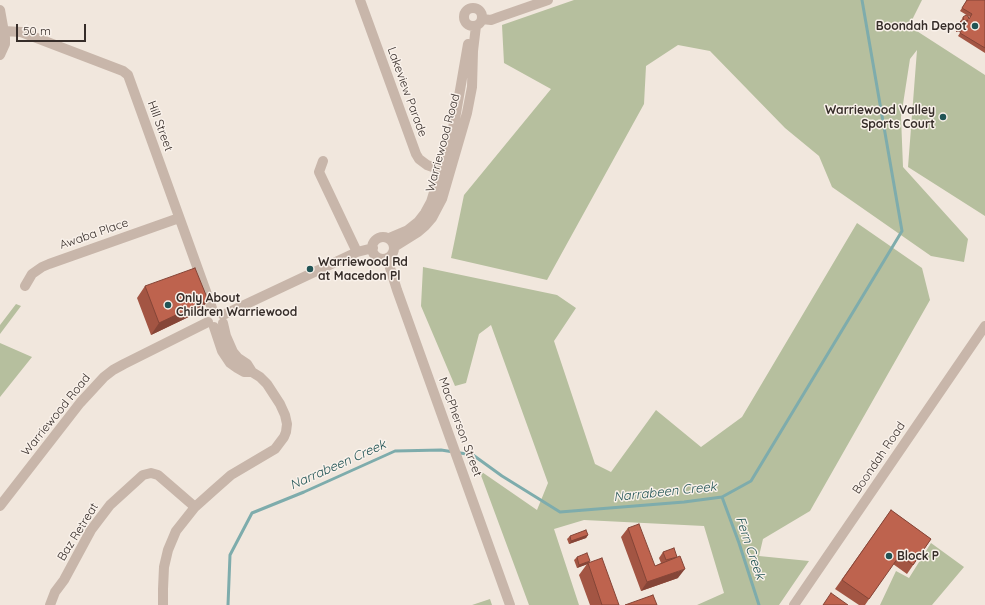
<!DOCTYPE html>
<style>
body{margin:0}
#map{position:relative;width:985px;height:605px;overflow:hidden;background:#f1e7dd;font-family:Quicksand,sans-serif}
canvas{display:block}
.scale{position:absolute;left:16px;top:24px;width:70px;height:18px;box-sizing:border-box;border:2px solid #362d29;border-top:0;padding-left:5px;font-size:12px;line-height:14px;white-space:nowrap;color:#362d29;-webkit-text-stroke:3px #f9f1ea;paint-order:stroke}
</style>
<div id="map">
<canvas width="985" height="605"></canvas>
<div class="scale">50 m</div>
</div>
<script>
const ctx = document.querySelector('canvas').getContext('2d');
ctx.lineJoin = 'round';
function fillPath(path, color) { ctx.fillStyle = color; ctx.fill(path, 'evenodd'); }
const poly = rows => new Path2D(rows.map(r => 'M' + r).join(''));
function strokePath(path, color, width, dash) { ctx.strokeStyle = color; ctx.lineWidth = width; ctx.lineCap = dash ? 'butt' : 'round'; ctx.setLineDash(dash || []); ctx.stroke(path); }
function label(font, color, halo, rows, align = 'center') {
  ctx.font = font + ' Quicksand,sans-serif'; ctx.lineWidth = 3; ctx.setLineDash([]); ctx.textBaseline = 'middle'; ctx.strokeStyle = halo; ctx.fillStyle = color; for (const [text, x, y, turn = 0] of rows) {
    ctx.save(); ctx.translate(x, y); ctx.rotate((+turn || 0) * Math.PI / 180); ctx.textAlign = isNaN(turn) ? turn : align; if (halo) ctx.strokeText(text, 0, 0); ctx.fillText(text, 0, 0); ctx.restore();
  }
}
fillPath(poly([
 [574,0,922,0,909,26,985,75,985,216,908,167,917,50,910,59,901,117,903,167,968,239,964,262,931,256,832,187,819,156,785,128,710,51,678,45,646,66,644,104,547,280,451,258,464,195,551,89,504,63,502,25],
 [857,223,922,268,930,300,810,511,763,539,759,556,809,561,779,605,697,605,724,593,704,526,584,520,554,529,579,605,529,605,479,470,537,510,548,483,491,325,479,334,466,383,455,386,421,306,423,267,557,295,576,308,554,341,595,464,611,472,656,410,701,447,742,417],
 [16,304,21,306,0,334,0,325],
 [0,343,32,357,0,397],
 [931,543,964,567,932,605,880,605,896,571,909,578],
 [490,599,492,605,472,605]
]), '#b6bf9e');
strokePath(poly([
 [722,497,739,543,759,605],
 [228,605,230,555,252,513,304,492,395,451,441,450,473,455,502,476,560,512,684,502,722,497,751,481,902,231,862,0]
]), '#7eacac', 3);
strokePath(poly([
 [360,0,416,154,419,159,427,165,446,172],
 '464 17a9 9 0 1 1 18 0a9 9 0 1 1-18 0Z',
 [0,10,5,38,5,44,0,55],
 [482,19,491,20,499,17,548,0],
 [4,31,21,32,123,71,128,75,213,311],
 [323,161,319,172,357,252],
 '372 248a11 11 0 1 1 22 0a11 11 0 1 1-22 0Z',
 [389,238,408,230,418,222,425,213,431,202,449,144,455,119,468,44],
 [394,247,418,232,425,226,432,218,442,199,467,113,472,87,473,51,476,26],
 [387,258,397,290,510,605],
 [25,286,32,274,42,267,49,264,179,218],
 [223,315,357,252,373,248],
 [214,327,222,351,230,363,237,368,244,372,252,372],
 [0,506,80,403,104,377,113,370,124,364,208,322],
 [50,605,55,592,64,580,91,530,110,505,143,475,151,473,158,475,195,507],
 [163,605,163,589,164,567,168,550,176,531,195,507,214,490,231,475,275,449,284,437,286,432,287,424,285,415,280,404,267,384,260,377,252,372,247,364,238,358,233,352,226,336,223,323],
 [794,605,985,326]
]), '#c8b6aa', 10);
fillPath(poly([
 [967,0,985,0,985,53,958,36,965,25,960,32,956,32,956,30,963,17,969,19,970,17,960,11],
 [145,286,208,300,199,312,151,335,137,298],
 [891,510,931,539,907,574,893,564,865,605,859,605,835,589],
 [628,528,655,566,661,563,659,558,663,552,676,558,678,578,641,591,621,537],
 [588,535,586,538,569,544,567,539,570,536],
 [577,557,588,563,619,605,590,605,579,575,587,564,577,568,574,560]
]), '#a35543');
fillPath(poly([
 [958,29,962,29,960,32,956,32],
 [208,300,199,312,151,335,159,323],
 [588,535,586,538,569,544,571,541],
 [590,561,588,564,577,568,579,565],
 [685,569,678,578,641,591,647,582]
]), '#854537');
const building = poly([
 [967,0,985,0,985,48,960,33,968,20,964,21,963,17,966,15,968,16,969,19,972,14,962,8,967,0],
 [961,21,964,21,965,24,962,25,963,28,962,29,958,29,958,27,959,25,961,25,960,22,961,21],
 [195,268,208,300,159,323,145,286,195,268],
 [891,510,931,539,913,565,900,555,869,599,842,580,891,510],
 [639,524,655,566,680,556,685,569,647,582,628,528,639,524],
 [586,530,588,535,571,541,570,536,586,530],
 [674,548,677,557,666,560,663,552,674,548],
 [587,553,590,561,579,565,577,557,587,553],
 [602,558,619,605,602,605,588,563,602,558],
 [831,593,848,605,823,605,831,593],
 [653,595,657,605,625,605,653,595]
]);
fillPath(building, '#be634e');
strokePath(building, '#854537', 1);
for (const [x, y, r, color] of [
 [975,26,4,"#215455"],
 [943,117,4,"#215455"],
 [310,269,4,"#215455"],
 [168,305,4,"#215455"],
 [889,556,4,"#215455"]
]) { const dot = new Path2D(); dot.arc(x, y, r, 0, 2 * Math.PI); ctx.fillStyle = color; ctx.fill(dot); strokePath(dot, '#f9f1ea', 1.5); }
label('bold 12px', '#362d29', '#f9f1ea', [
 ["Boondah Depot",967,26,"right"],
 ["Warriewood Valley",935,110,"right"],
 ["Sports Court",935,124,"right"],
 ["Warriewood Rd",318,262],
 ["at Macedon Pl",318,276],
 ["Only About",176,298],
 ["Children Warriewood",176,312],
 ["Block P",897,556]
], 'left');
label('12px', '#362d29', '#f9f1ea', [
 ["Lakeview Parade",407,92,70],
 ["Hill Street",160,126,70],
 ["Warriewood Road",443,143,-75],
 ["Awaba Place",94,234,-19],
 ["Warriewood Road",56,415,-51],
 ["MacPherson Street",460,427,70],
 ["Boondah Road",879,458,-56],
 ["Baz Retreat",78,532,-58]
]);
label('italic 13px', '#215455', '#f9f1ea', [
 ["Narrabeen Creek",338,465,-24],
 ["Narrabeen Creek",665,492,-6],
 ["Fern Creek",750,548,71]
]);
</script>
